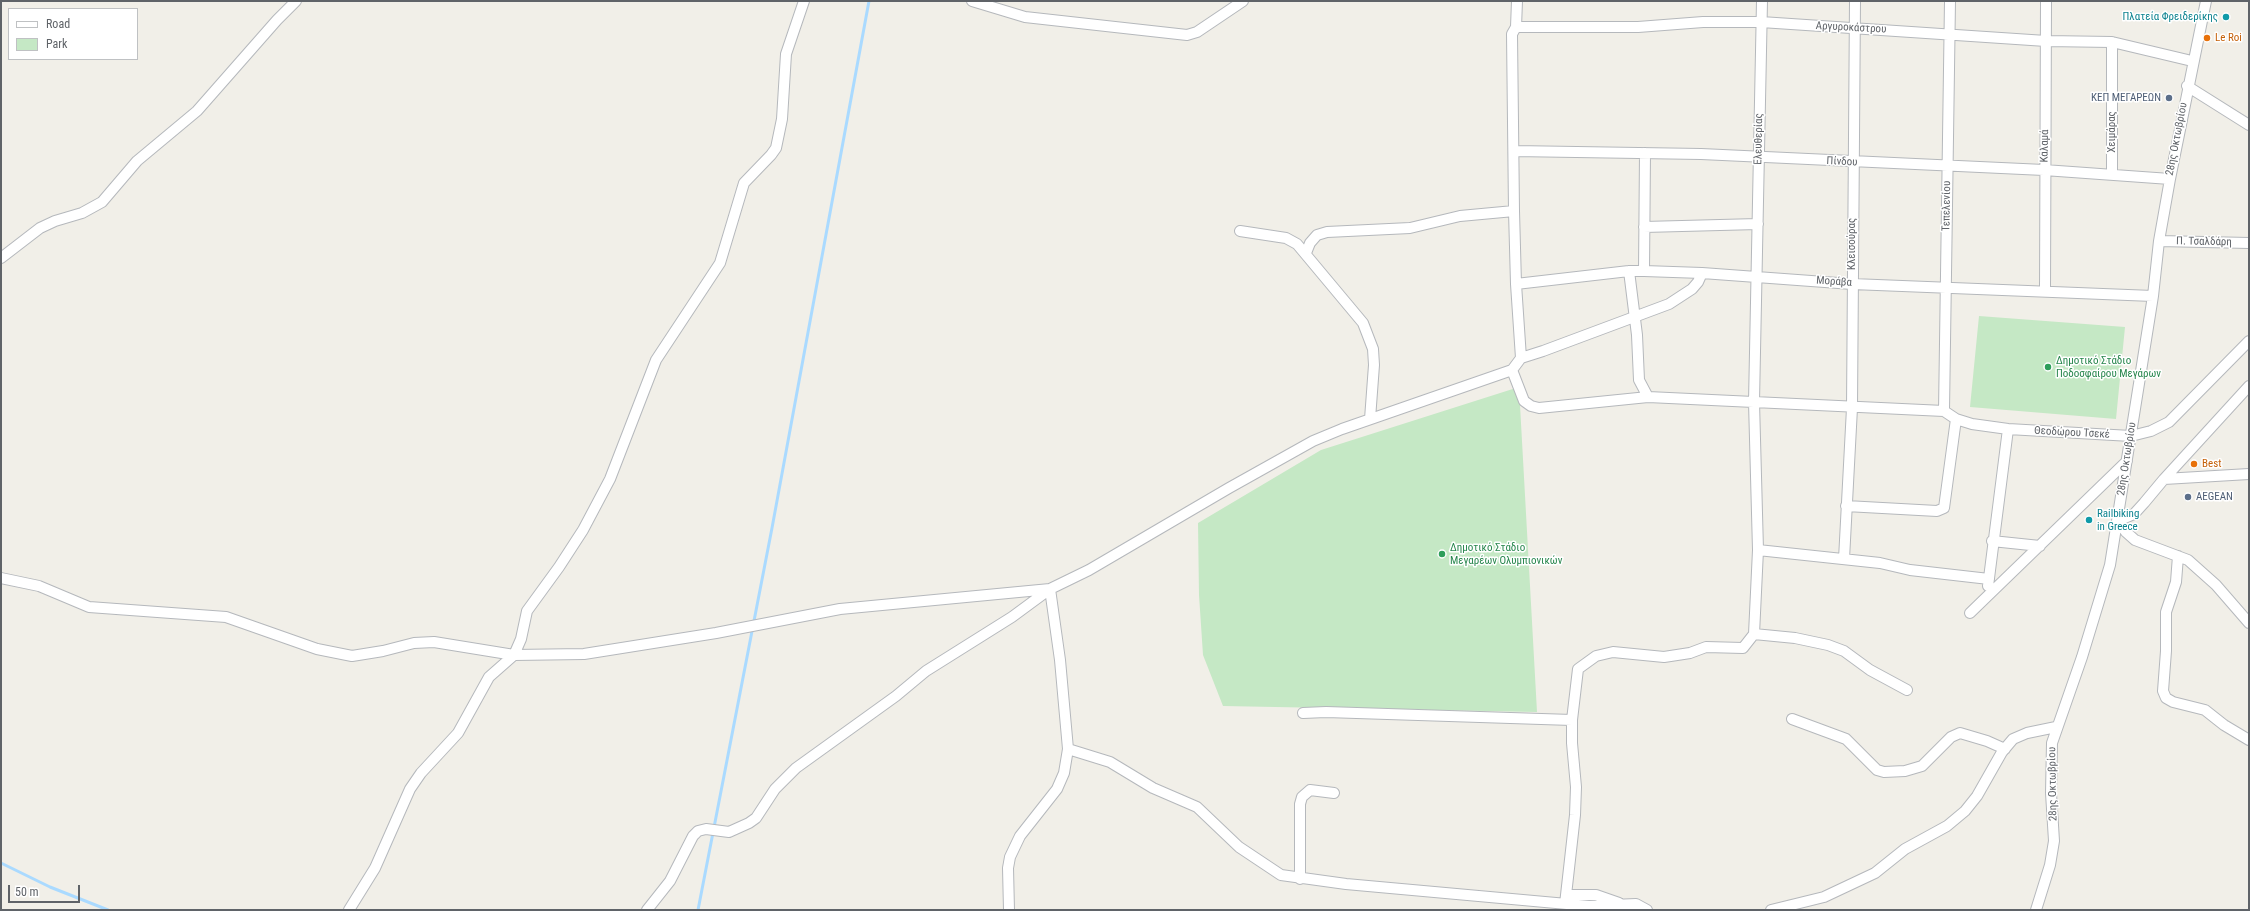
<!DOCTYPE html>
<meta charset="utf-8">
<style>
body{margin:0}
#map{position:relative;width:2250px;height:911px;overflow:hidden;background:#f1efe8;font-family:"Roboto Condensed",sans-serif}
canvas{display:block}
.frame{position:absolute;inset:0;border:2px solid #5f6368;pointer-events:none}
.legend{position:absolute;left:8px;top:8px;width:130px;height:52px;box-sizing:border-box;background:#fff;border:1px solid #bfc1c3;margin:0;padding:5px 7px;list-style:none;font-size:12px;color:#5f6368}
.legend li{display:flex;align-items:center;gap:8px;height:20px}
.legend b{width:20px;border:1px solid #bfc1c3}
.scale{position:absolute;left:8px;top:885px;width:72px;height:18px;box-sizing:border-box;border:2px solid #5f6368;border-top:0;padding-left:5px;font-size:12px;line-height:14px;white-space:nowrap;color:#5f6368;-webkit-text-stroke:3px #fff;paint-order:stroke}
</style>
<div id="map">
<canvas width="2250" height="911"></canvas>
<div class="frame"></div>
<ul class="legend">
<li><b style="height:5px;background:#fff"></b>Road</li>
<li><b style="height:11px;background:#c5e8c5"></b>Park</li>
</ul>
<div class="scale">50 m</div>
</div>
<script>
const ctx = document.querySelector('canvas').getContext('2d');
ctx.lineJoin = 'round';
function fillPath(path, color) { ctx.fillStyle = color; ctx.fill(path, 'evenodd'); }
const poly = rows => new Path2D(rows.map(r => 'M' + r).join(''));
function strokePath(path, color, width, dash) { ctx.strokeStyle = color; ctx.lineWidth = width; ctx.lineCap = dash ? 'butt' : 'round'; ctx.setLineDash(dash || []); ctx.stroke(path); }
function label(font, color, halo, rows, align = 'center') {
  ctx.font = font + ' "Roboto Condensed",sans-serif'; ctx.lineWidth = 3; ctx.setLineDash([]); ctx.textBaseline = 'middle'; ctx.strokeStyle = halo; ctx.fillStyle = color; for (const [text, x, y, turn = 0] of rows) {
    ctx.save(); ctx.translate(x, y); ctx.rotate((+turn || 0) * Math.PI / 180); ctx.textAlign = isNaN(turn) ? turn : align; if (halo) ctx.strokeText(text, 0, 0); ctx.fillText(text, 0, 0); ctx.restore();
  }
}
fillPath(poly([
 [1979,316,2125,327,2116,419,1970,407],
 [1519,387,1537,712,1223,706,1203,655,1199,595,1198,523,1321,450]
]), '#c5e8c5');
strokePath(poly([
 [1,863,50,887,108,910],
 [698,910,772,528,869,1]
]), '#aadaff', 3);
const minor = poly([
 [972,1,1025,17,1187,35,1197,32,1243,1],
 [1516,27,1517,1],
 [2112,42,2112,175],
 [2187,86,2249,125],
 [1514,151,1701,154,2044,170,2170,179],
 [1644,227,1758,224],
 [1240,231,1286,238,1297,244,1363,323,1373,349,1374,365,1370,419],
 [2159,241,2249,243],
 [1306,253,1310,243,1317,235,1327,232,1410,228,1460,216,1514,211],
 [1,258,40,228,55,221,82,213,102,202,137,161,197,111,277,20,296,1],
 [1629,271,1637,335,1639,380,1648,397,1944,411,1956,419,1972,424,2008,429,2131,436,2151,431,2169,422,2249,341],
 [1644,271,1645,153],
 [1516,284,1629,271,1644,271,1702,273,1852,284,2153,296],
 [2045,291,2046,1],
 [1521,358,1543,351,1669,304,1692,289,1698,282,1702,273],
 [1512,370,1524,401,1531,406,1539,408,1648,397],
 [2249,386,2164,479,2144,503,2134,514,2118,521,2126,532,2135,540,2188,560,2216,585,2249,623],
 [1944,411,1950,1],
 [2164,479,2249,474],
 [1846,506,1937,511,1944,508,1956,419],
 [1992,541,2040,546],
 [1758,550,1880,563,1910,570,1989,579],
 [2178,556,2176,582,2166,612,2166,651,2163,691,2166,698,2173,702,2205,710,2224,725,2249,740],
 [1844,559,1852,408,1855,1],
 [1,578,39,586,89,607,226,617,317,649,352,656,383,651,414,643,434,642,514,655,584,654,716,633,840,609,1050,589],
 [1988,586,2008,429],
 [1970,613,2127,461],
 [1754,634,1795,638,1828,645,1844,651,1870,670,1907,690],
 [1303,713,1326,712,1572,720],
 [1792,719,1846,739,1877,770,1884,772,1905,771,1922,766,1951,737,1960,733,1987,741,2005,749],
 [1068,749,1110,762,1153,788,1197,807,1239,847,1281,875,1346,884,1589,906,1636,904,1647,910],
 [1300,879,1300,804,1302,797,1310,790,1334,793],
 [1566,895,1596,895,1619,903],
 [1565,904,1575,815,1576,787,1572,743,1572,720,1578,669,1596,656,1613,652,1664,657,1690,653,1706,647,1743,648,1754,634,1758,550,1754,402,1762,1],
 [349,910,375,868,410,789,421,773,458,733,489,677,514,655,521,639,527,611,559,567,583,530,610,479,656,360,720,263,744,183,771,155,776,148,782,119,786,54,804,1],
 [647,910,670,881,693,836,698,831,706,829,729,832,749,823,756,818,775,789,796,768,896,696,926,671,1012,617,1050,589,1089,570,1229,488,1313,441,1342,429,1512,370,1521,358,1516,284,1514,211,1512,34,1516,27,1638,27,1703,22,1761,22,2046,41,2112,42,2192,61],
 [1009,910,1008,868,1010,857,1020,836,1057,789,1064,773,1068,749,1060,660,1050,589],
 [1771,910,1824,897,1875,873,1905,849,1947,826,1965,811,1977,796,2002,752,2013,739,2027,733,2056,727],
 [2036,910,2050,865,2054,841,2051,793,2052,743,2082,657,2110,565,2153,296,2159,241,2170,179,2206,1]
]);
strokePath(minor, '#b5b8bc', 12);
strokePath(minor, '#fff', 10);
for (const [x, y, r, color] of [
 [2226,17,4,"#0f9aa8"],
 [2207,38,4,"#e8710a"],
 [2169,98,4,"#5c6f8a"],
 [2048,367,4,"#2e9e5b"],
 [2194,464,4,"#e8710a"],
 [2188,497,4,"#5c6f8a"],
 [2089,520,4,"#0f9aa8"],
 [1442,554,4,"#2e9e5b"]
]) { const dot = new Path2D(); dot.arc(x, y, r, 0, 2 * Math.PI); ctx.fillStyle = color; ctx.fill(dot); strokePath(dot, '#fff', 1.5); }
label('11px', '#0d838f', '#fff', [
 ["Πλατεία Φρειδερίκης",2218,17],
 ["Railbiking",2097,514,"left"],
 ["in Greece",2097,527,"left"]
], 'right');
label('11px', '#5f6368', '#fff', [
 ["Αργυροκάστρου",1851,28,3],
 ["Χειμάρας",2112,132,-90],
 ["Ελευθερίας",1759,139,-89],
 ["28ης Οκτωβρίου",2177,139,-79],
 ["Καλαμά",2045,146,-89],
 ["Πίνδου",1842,162,3],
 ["Τεπελενίου",1947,206,-89],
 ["Π. Τσαλδάρη",2204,242,1],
 ["Κλεισούρας",1852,244,-90],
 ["Μοράβα",1834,282,4],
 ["Θεοδώρου Τσεκέ",2072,433,3],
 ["28ης Οκτωβρίου",2127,459,-81],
 ["28ης Οκτωβρίου",2053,784,-91]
]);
label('11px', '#c56008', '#fff', [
 ["Le Roi",2215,38],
 ["Best",2202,464]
], 'left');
label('11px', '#4e5e75', '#fff', [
 ["ΚΕΠ ΜΕΓΑΡΕΩΝ",2161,98],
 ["AEGEAN",2196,497,"left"]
], 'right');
label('11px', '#27864d', '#fff', [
 ["Δημοτικό Στάδιο",2056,361],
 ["Ποδοσφαίρου Μεγάρων",2056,374],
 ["Δημοτικό Στάδιο",1450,548],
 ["Μεγαρέων Ολυμπιονικών",1450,561]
], 'left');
</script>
